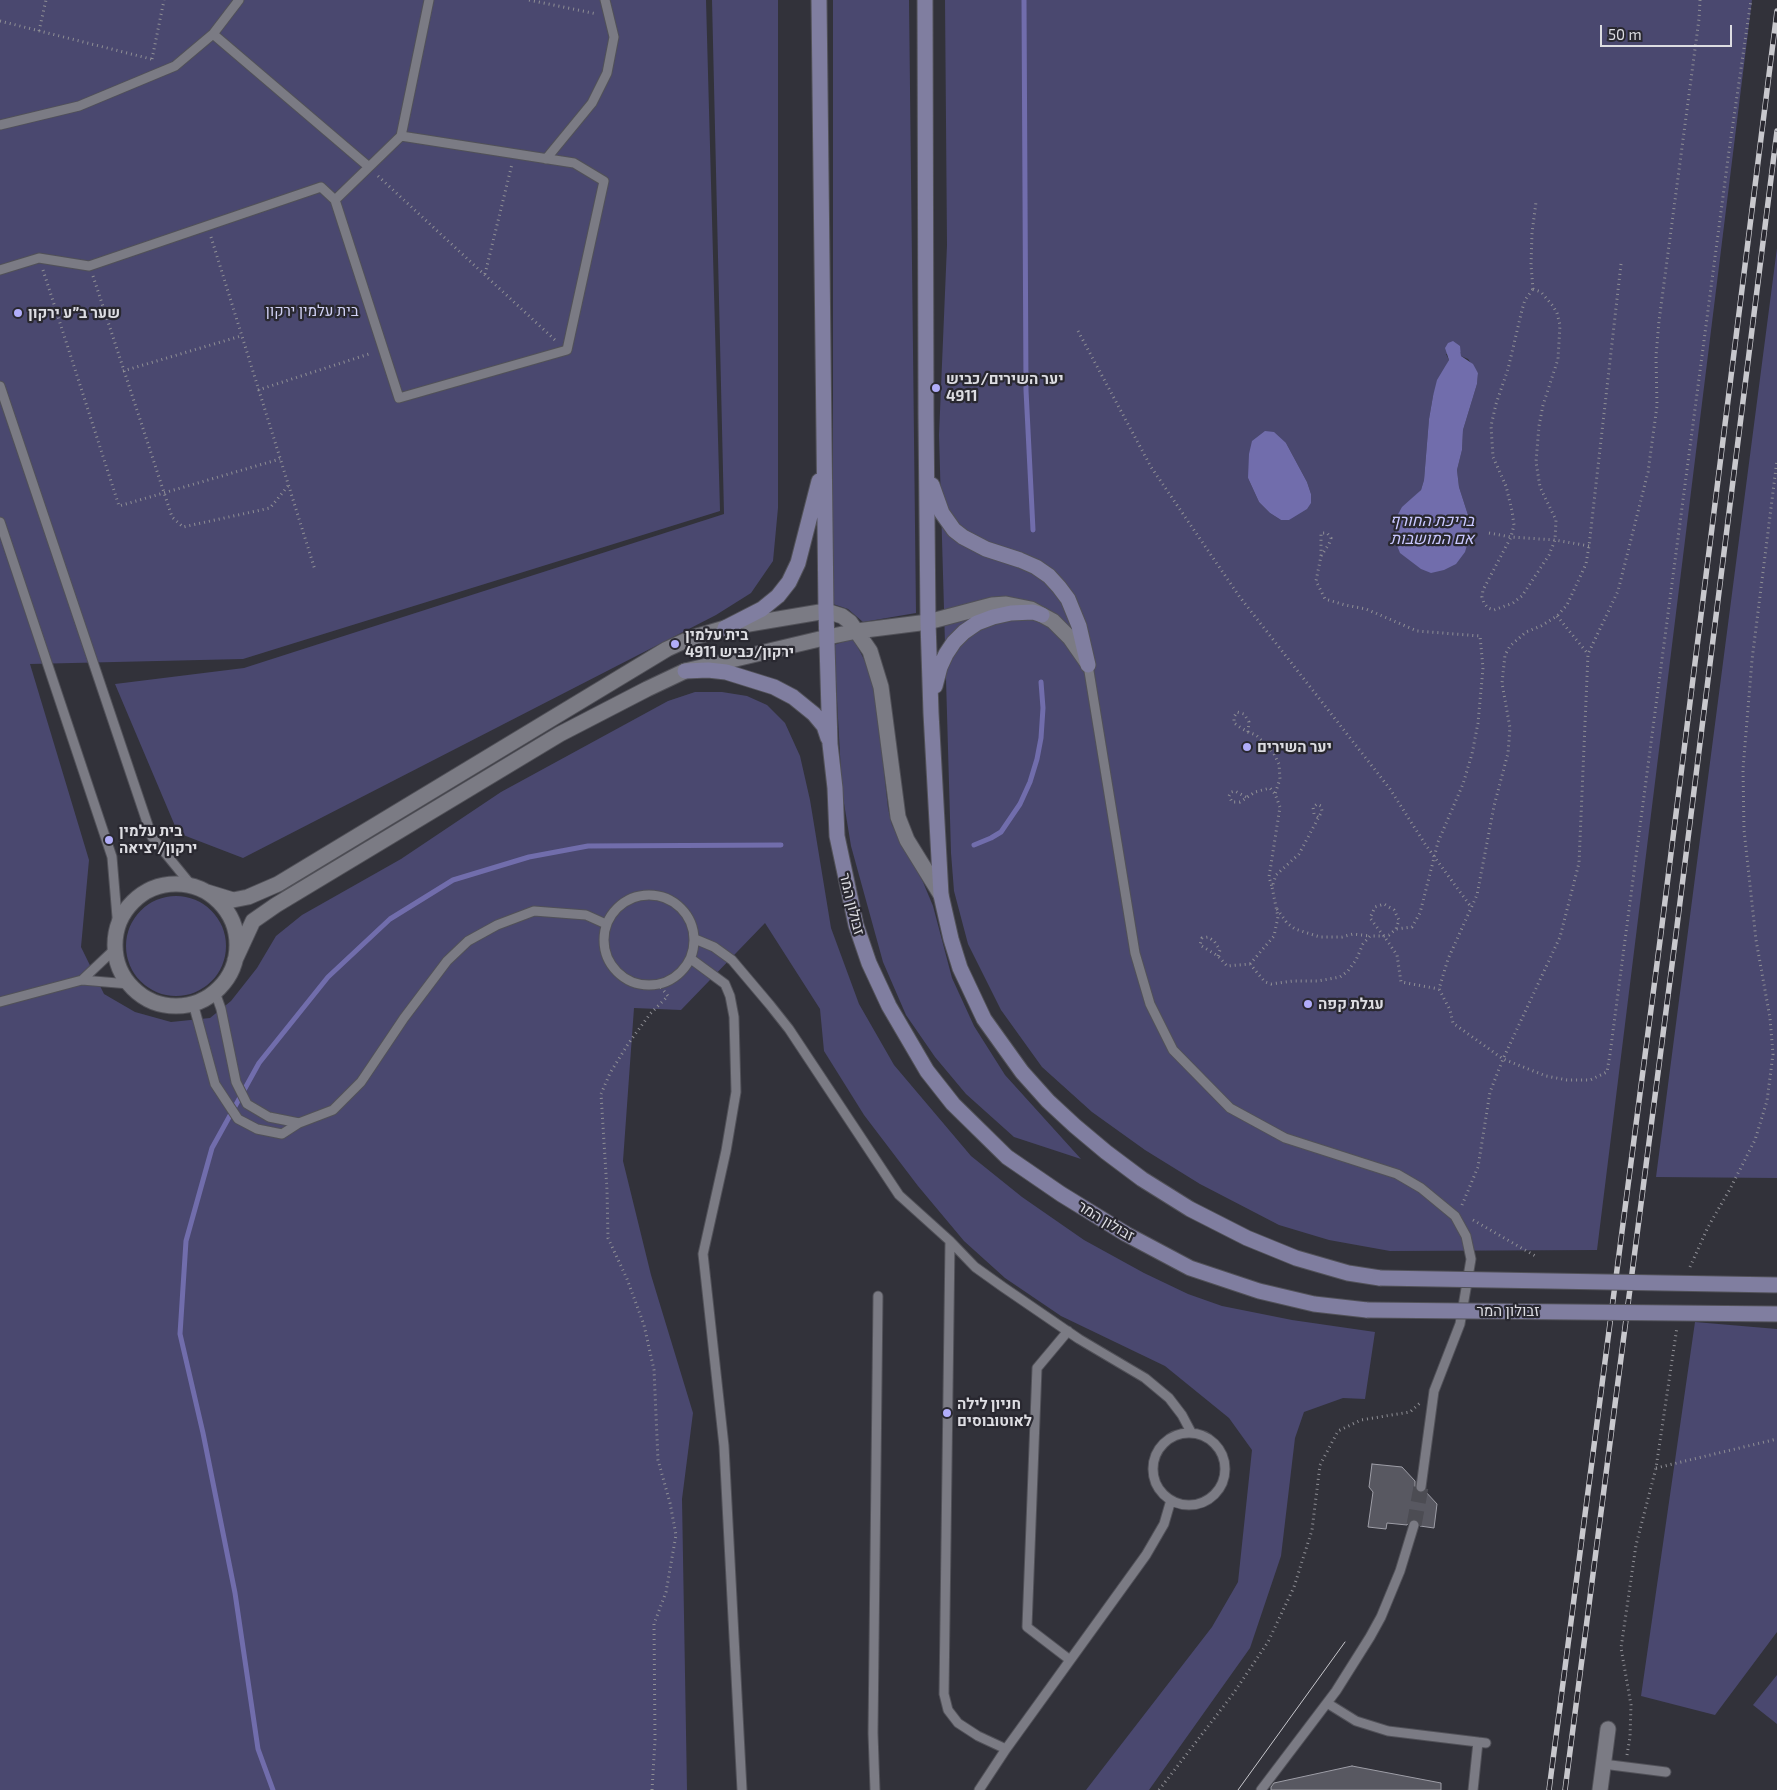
<!DOCTYPE html>
<meta charset="utf-8">
<style>
body{margin:0}
#map{position:relative;width:1777px;height:1790px;overflow:hidden;background:#32323a;font-family:"Exo 2",sans-serif}
canvas{display:block}
.scale{position:absolute;left:1600px;top:25px;width:132px;height:22px;box-sizing:border-box;border:2px solid #dddde2;border-top:0;padding-left:6px;font-size:15px;line-height:18px;white-space:nowrap;color:#dddde2;-webkit-text-stroke:4px #292830;paint-order:stroke}
</style>
<div id="map">
<canvas width="1777" height="1790"></canvas>
<div class="scale">50 m</div>
</div>
<script>
const ctx = document.querySelector('canvas').getContext('2d');
ctx.lineJoin = 'round';
function fillPath(path, color) { ctx.fillStyle = color; ctx.fill(path, 'evenodd'); }
const poly = rows => new Path2D(rows.map(r => 'M' + r).join(''));
function strokePath(path, color, width, dash) { ctx.strokeStyle = color; ctx.lineWidth = width; ctx.lineCap = dash ? 'butt' : 'round'; ctx.setLineDash(dash || []); ctx.stroke(path); }
function label(font, color, halo, rows, align = 'center') {
  ctx.font = font + ' "Exo 2",Heebo,sans-serif'; ctx.lineWidth = 4.5; ctx.setLineDash([]); ctx.textBaseline = 'middle'; ctx.strokeStyle = halo; ctx.fillStyle = color; for (const [text, x, y, turn = 0] of rows) {
    ctx.save(); ctx.translate(x, y); ctx.rotate((+turn || 0) * Math.PI / 180); ctx.textAlign = isNaN(turn) ? turn : align; if (halo) ctx.strokeText(text, 0, 0); ctx.fillText(text, 0, 0); ctx.restore();
  }
}
fillPath(poly([
 [0,0,706,0,720,511,243,659,30,664,89,860,81,947,104,994,135,1012,171,1022,210,1018,231,1001,257,968,276,936,302,915,401,859,501,792,668,701,695,692,722,692,747,696,767,705,785,723,800,756,810,800,831,928,859,1004,894,1065,971,1156,1022,1197,1084,1240,1144,1273,1188,1294,1222,1306,1292,1320,1375,1332,1365,1399,1343,1398,1304,1412,1295,1438,1281,1556,1250,1648,1149,1790,1086,1790,1212,1627,1238,1582,1252,1450,1229,1418,1165,1366,1061,1316,1005,1278,964,1241,918,1186,864,1115,824,1051,820,1009,765,923,681,1010,634,1008,623,1161,651,1275,693,1413,682,1499,687,1790,0,1790],
 [712,0,778,0,778,508,773,561,751,593,716,615,243,858,178,833,115,684,244,668,724,514],
 [833,0,909,0,916,613,863,622,848,609,833,604],
 [945,0,1752,0,1597,1250,1390,1251,1329,1240,1279,1225,1200,1184,1145,1150,1092,1112,1042,1067,1001,1010,968,944,954,891,951,853,939,435,947,245],
 [1461,352,1461,356,1468,359,1478,373,1477,384,1463,430,1462,450,1457,470,1459,487,1468,515,1413,498,1421,490,1424,480,1429,419,1433,396,1449,360,1446,354],
 [1286,443,1307,482,1311,494,1289,520,1281,520,1270,513,1259,502,1248,478],
 [1777,248,1777,1178,1656,1177],
 [853,638,870,671,875,691,888,808,892,825,923,882,933,906,952,978,974,1026,1005,1075,1081,1159,1014,1137,966,1094,935,1057,906,1015,883,962,851,846,842,791,834,645],
 '126 946a50 50 0 1 1 100 0a50 50 0 1 1-100 0Z',
 [1695,1322,1777,1329,1777,1632,1715,1715,1641,1696],
 [1777,1675,1777,1724,1753,1705]
]), '#4a486f');
fillPath(poly([
 [1453,341,1460,346,1461,356,1473,364,1478,373,1477,384,1463,430,1462,450,1457,470,1459,487,1468,515,1470,535,1465,552,1456,564,1444,570,1431,573,1421,569,1400,553,1396,543,1395,531,1396,518,1402,507,1421,490,1424,480,1429,419,1433,396,1437,380,1449,360,1445,348,1448,343],
 [1265,431,1274,432,1286,443,1307,482,1311,494,1311,503,1307,509,1289,520,1281,520,1270,513,1259,502,1248,478,1249,454,1252,441]
]), '#716dac');
strokePath(poly([
 [1024,0,1026,390,1033,530],
 [974,845,991,838,1001,832,1020,804,1030,782,1037,759,1041,738,1043,708,1041,682],
 [273,1790,258,1749,235,1593,203,1433,180,1334,186,1241,212,1148,259,1063,328,977,390,919,453,880,529,857,588,846,781,845]
]), '#716dac', 5);
const building = poly([
 [1372,1464,1402,1467,1415,1481,1415,1489,1417,1492,1421,1493,1425,1491,1437,1504,1434,1528,1420,1526,1419,1521,1413,1519,1409,1521,1407,1525,1387,1523,1386,1529,1368,1527,1373,1492,1369,1487,1372,1464],
 [1352,1766,1441,1783,1441,1790,1271,1790,1271,1787,1274,1783,1352,1766]
]);
fillPath(building, '#585861');
strokePath(building, '#9e9ea7', 1);
strokePath(poly([
 [1414,1525,1421,1487]
]), '#4c4c53', 15, [15, 8]);
const lane = poly([
 [213,34,369,167],
 [0,125,79,106,175,66,213,34,239,0],
 [401,136,574,163,604,181,567,350,399,398,335,200,401,136],
 [401,136,429,0],
 [546,159,592,103,607,73,614,37,605,0],
 [0,270,39,258,89,266,321,187,335,200],
 [0,386,152,837,192,886],
 [0,522,112,857,118,929],
 [1088,665,1135,953,1150,1004,1173,1050,1230,1108,1285,1138,1397,1174,1421,1188,1455,1216,1466,1236,1471,1259,1460,1324,1434,1391,1421,1487],
 '604 940a45 45 0 1 1 90 0a45 45 0 1 1-90 0Z',
 [695,939,714,947,732,960,770,1005,789,1029,899,1195,950,1241,975,1267,1003,1287,1079,1339,1145,1378,1169,1398,1182,1415,1191,1432],
 [116,948,82,980,129,984],
 [691,959,725,984,730,996,734,1017,736,1092,726,1151,703,1254,724,1446,742,1790],
 [215,992,221,1009,236,1082,247,1104,269,1117,299,1123],
 [0,1002,82,980],
 [193,1003,215,1084,238,1119,257,1129,282,1134,299,1123,333,1110,361,1082,404,1018,447,961,468,941,497,925,534,911,586,915,606,924],
 [950,1241,944,1694,948,1710,958,1723,978,1736,1006,1749],
 [1068,1331,1037,1368,1027,1627,1070,1660],
 '1153 1469a36 36 0 1 1 72 0a36 36 0 1 1-72 0Z',
 [1327,1703,1356,1721,1388,1731,1486,1743],
 [1603,1764,1666,1772],
 [875,1790,873,1733,878,1296],
 [979,1790,1006,1749,1146,1555,1164,1524,1171,1500],
 [1261,1790,1336,1691,1370,1637,1381,1617,1400,1571,1414,1525],
 [1473,1790,1478,1742]
]);
const street = poly([
 '115 945a61 61 0 1 1 122 0a61 61 0 1 1-122 0Z',
 [207,892,233,900,248,897,278,884,667,649,691,638,725,628,826,611,842,616,850,622,870,651,881,687,898,817,907,840,941,895],
 [235,960,253,921,276,905,560,734,647,689,685,671,828,637,857,631,928,622,992,605,1006,604,1031,609,1053,621,1070,638,1086,661],
 [1600,1790,1608,1729]
]);
const secondary = poly([
 [819,0,826,611,830,744,835,788,837,836,856,925,869,963,889,1006,927,1071,953,1104,1007,1157,1061,1194,1126,1234,1190,1268,1259,1291,1314,1304,1367,1310],
 [925,0,926,414,928,622,931,713,941,895,951,939,960,968,984,1019,1022,1072,1048,1101,1075,1126,1106,1152,1142,1179,1190,1209,1247,1238,1296,1258,1348,1273,1380,1278],
 [932,485,942,513,954,530,963,537,986,549,1020,560,1036,567,1049,576,1059,587,1068,599,1079,626,1088,665],
 [725,628,762,609,778,596,789,582,798,563,819,481],
 [685,671,708,670,726,672,774,687,793,697,814,714,824,726,828,738],
 [935,686,940,667,946,654,954,642,964,632,977,623,993,617,1011,613,1033,612,1042,615]
]);
strokePath(lane, '#515158', 11);
strokePath(street, '#515158', 17);
strokePath(secondary, '#515158', 17);
strokePath(poly([
 [529,0,597,14],
 [0,21,155,60],
 [39,31,46,0],
 [152,59,164,0],
 [378,176,555,340],
 [211,237,315,570],
 [1621,264,1589,546,1586,564,1567,605,1557,616,1541,626,1526,632,1510,646,1505,655,1502,683,1510,728,1508,753,1494,806,1477,895,1448,959,1439,989,1450,1010,1453,1023,1503,1059,1546,1076,1567,1080,1590,1080,1607,1072,1610,1054,1729,151,1751,0],
 [43,270,119,506,280,459],
 [485,274,512,164],
 [93,276,172,517,183,527,270,508,288,486],
 [1533,289,1541,292,1553,306,1557,313,1560,325,1558,359,1543,405,1539,426,1536,462,1540,487,1556,520,1555,540,1549,555,1522,596,1513,603,1494,610,1488,608,1484,603,1482,597,1483,590,1511,537,1514,525,1512,511,1506,486,1493,457,1491,426,1496,404,1508,369,1522,310,1525,300,1533,289],
 [1533,289,1531,265,1532,233,1536,202],
 [1078,331,1151,467,1239,596,1390,789,1425,844,1471,907],
 [123,371,241,336],
 [258,390,372,353],
 [1489,533,1511,537,1555,540,1589,546],
 [1321,556,1329,544,1331,538,1327,533,1321,533,1321,556,1316,581,1325,599,1345,605,1366,609,1417,631,1480,636,1483,668,1478,723,1472,754,1463,784,1438,842,1420,913,1412,927,1396,929],
 [1557,616,1588,654],
 [1248,732,1249,722,1244,714,1237,712,1234,717,1234,723,1241,728,1248,732,1256,735,1273,752,1279,764,1280,779,1275,794],
 [1246,797,1235,791,1231,792,1229,796,1232,802,1240,802,1255,792,1270,788,1275,794,1280,807,1269,877,1272,887],
 [1277,909,1287,923,1295,929,1320,937,1342,937,1353,934,1370,936],
 [1218,956,1220,950,1214,941,1208,937,1202,938,1200,945,1218,956,1227,966,1250,964,1265,982,1271,984,1293,981,1318,981,1340,977,1348,971,1356,960,1363,944,1370,936,1384,936,1389,935,1396,929,1399,920,1394,910,1384,904,1375,907,1370,918,1379,930,1384,936,1397,955,1401,982,1439,989],
 [1250,964,1274,936,1278,917,1272,887,1276,875,1299,854,1322,811,1321,806,1317,804,1313,807,1314,814,1318,817],
 [1462,1205,1478,1167,1490,1092,1503,1059,1560,937,1579,863,1588,654,1618,591,1648,472,1657,406,1656,356,1659,321,1699,19,1700,0],
 [1473,1220,1537,1257],
 [1690,1267,1708,1227,1730,1189,1755,1140,1767,1101,1773,1054,1770,1018,1756,940,1744,830,1743,769,1752,660,1777,460],
 [1656,1468,1777,1439],
 [1627,1755,1630,1737,1631,1705,1621,1648,1636,1545,1656,1468,1677,1327],
 [652,1790,655,1740,654,1624,666,1592,676,1535,670,1503,658,1460,654,1370,644,1325,627,1279,608,1238,607,1190,601,1094,610,1073,628,1044,650,1014,668,996,659,985],
 [1159,1790,1233,1694,1268,1642,1294,1587,1312,1530,1320,1465,1338,1431,1361,1420,1410,1412,1420,1403]
]), '#8f8f95', 3, [1, 4]);
strokePath(lane, '#7b7b84', 9);
strokePath(street, '#7b7b84', 15);
strokePath(secondary, '#807ea0', 15);
strokePath(poly([
 [1238,1790,1345,1642]
]), '#c8c8cd', 1);
const rail = poly([
 [1549,1790,1661,933,1777,11],
 [1565,1790,1676,934,1777,131]
]);
strokePath(rail, '#c8c8cd', 5.5);
strokePath(rail, '#292830', 4, [11]);
const secondaryBridge = poly([
 [1380,1278,1777,1285],
 [1367,1310,1777,1314]
]);
strokePath(secondaryBridge, '#515158', 17, []);
strokePath(secondaryBridge, '#807ea0', 15);
for (const [x, y, r, color] of [
 [18,313,5,"#b1adfa"],
 [936,388,5,"#b1adfa"],
 [675,644,5,"#b1adfa"],
 [1247,747,5,"#b1adfa"],
 [109,840,5,"#b1adfa"],
 [1308,1004,5,"#b1adfa"],
 [947,1413,5,"#b1adfa"]
]) { const dot = new Path2D(); dot.arc(x, y, r, 0, 2 * Math.PI); ctx.fillStyle = color; ctx.fill(dot); strokePath(dot, '#292830', 2); }
label('15px', '#d1d1f5', '#292830', [
 ["בית עלמין ירקון",312,311]
]);
label('bold 15px', '#dddde2', '#292830', [
 ["שער ב״ע ירקון",28,313],
 ["יער השירים/כביש",946,379],
 ["4911",946,396],
 ["בית עלמין",685,635],
 ["ירקון/כביש 4911",685,652],
 ["יער השירים",1257,747],
 ["בית עלמין",119,831],
 ["ירקון/יציאה",119,848],
 ["עגלת קפה",1318,1004],
 ["חניון לילה",957,1404],
 ["לאוטובוסים",957,1421]
], 'left');
label('15px', '#dddde2', '#292830', [
 ["זבולון המר",852,904,76],
 ["זבולון המר",1106,1221,31],
 ["זבולון המר",1508,1311]
]);
label('italic 16px', '#c9c8ff', '#292830', [
 ["בריכת החורף",1432,521],
 ["אם המושבות",1432,539]
]);
</script>
